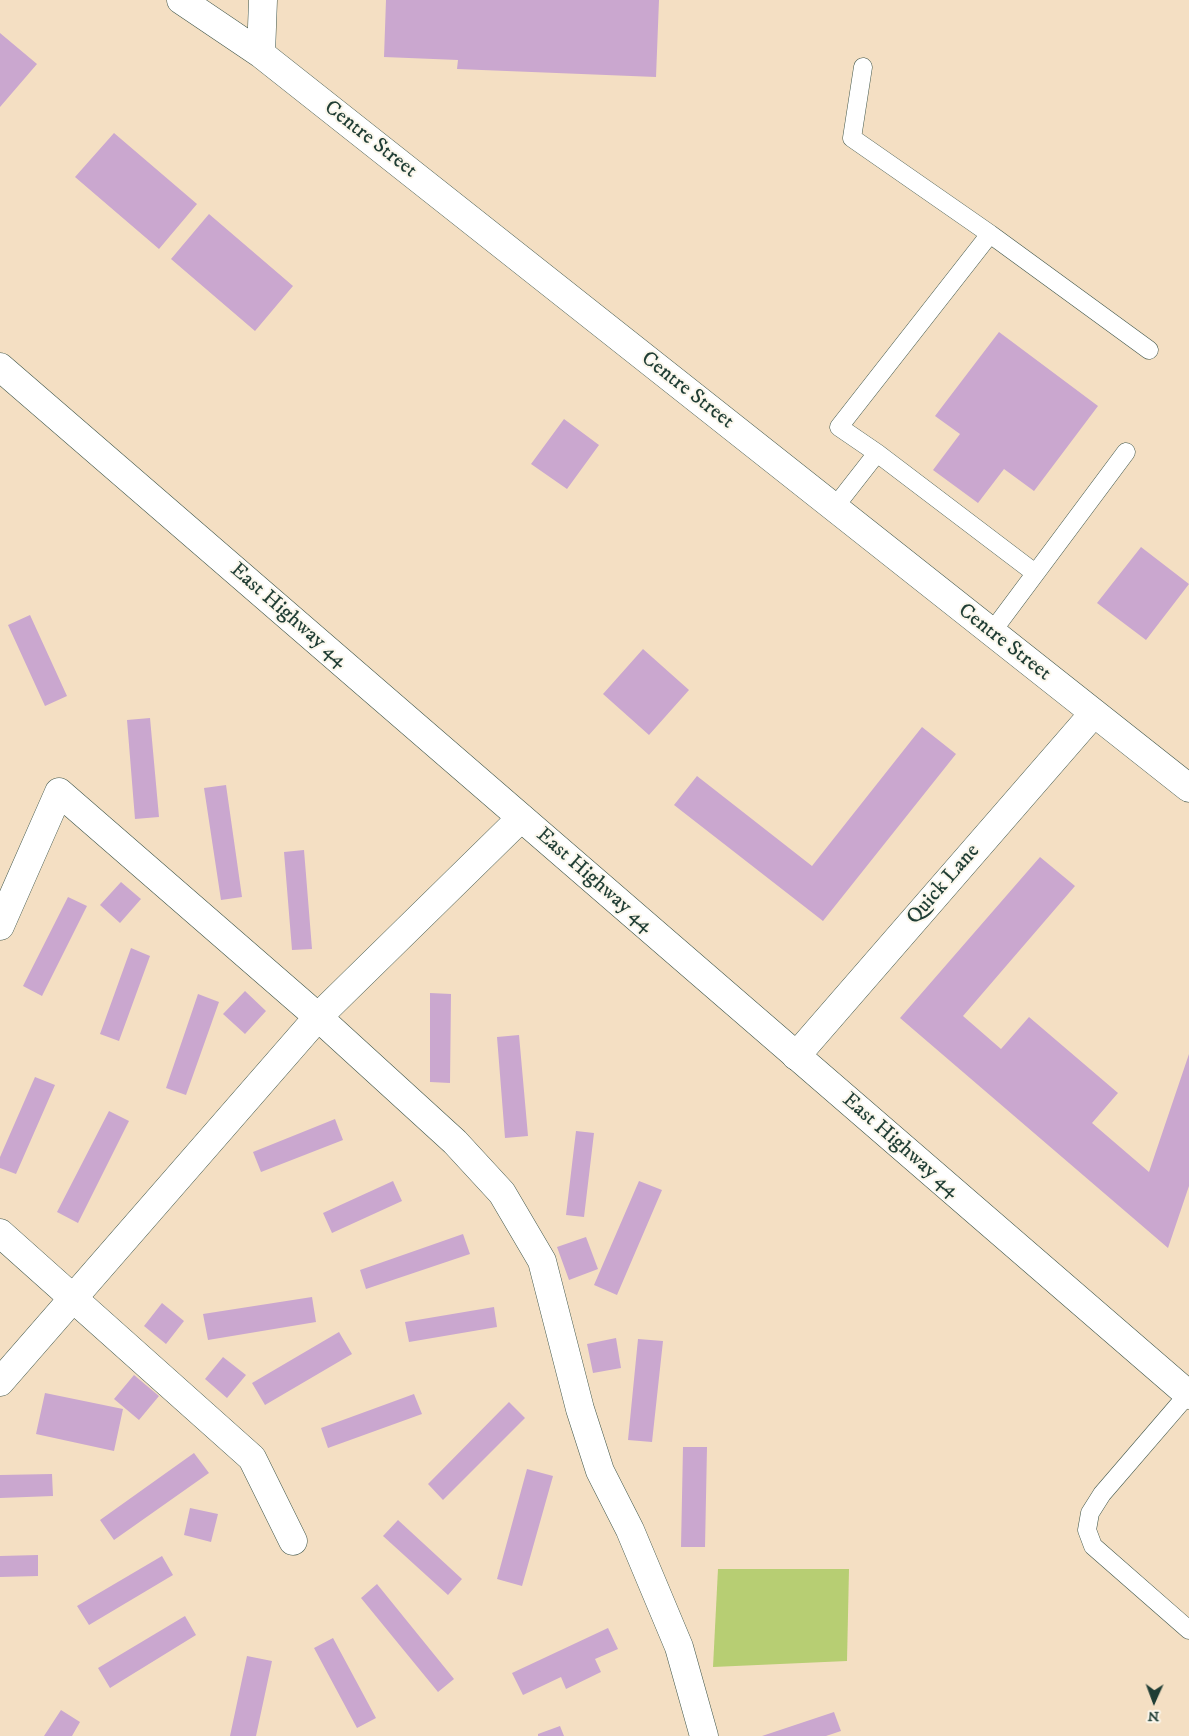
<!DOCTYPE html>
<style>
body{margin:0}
#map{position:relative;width:1189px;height:1736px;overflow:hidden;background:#f4dfc3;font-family:"IM FELL DW Pica",serif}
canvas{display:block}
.north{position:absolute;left:1129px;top:1676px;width:50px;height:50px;-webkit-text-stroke:4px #fbf7ec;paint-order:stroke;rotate:182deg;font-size:14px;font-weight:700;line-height:20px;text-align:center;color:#1f3d34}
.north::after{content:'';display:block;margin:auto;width:18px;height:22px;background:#1f3d34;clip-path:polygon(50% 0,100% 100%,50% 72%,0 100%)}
</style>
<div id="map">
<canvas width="1189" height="1736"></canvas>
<div class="north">N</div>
</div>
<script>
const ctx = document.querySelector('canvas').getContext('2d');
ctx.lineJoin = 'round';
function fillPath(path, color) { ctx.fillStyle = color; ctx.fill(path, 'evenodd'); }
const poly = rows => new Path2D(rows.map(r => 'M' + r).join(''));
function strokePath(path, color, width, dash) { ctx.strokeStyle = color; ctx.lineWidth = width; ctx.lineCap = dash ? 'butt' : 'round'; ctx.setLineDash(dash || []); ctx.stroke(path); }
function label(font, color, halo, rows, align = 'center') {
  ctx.font = font + ' "IM FELL DW Pica",serif'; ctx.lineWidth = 4; ctx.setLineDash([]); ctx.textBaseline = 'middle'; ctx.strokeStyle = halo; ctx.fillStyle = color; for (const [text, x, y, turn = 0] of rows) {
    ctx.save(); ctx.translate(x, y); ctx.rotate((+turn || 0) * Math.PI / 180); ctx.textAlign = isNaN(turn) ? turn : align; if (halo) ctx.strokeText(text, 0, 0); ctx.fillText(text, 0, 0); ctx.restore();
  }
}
fillPath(poly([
 [718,1569,849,1569,847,1661,713,1667]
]), '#b7ce73');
fillPath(poly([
 [386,0,659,0,656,77,457,69,458,60,384,57],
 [0,33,37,64,0,107],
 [114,133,197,204,159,249,75,177],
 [209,214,293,286,255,331,171,259],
 [999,332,1098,406,1034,491,1004,469,978,503,933,470,960,434,935,416],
 [564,419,599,445,567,489,531,464],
 [1141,547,1189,584,1146,640,1097,603],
 [30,615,67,696,45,706,8,625],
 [643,649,689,690,649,735,603,694],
 [150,718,159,817,135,819,127,720],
 [922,727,956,754,823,921,674,805,697,776,812,866],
 [226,785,242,897,221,900,204,788],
 [304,850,312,949,292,950,284,852],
 [1040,857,1075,886,963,1016,1001,1049,1029,1017,1118,1093,1092,1123,1149,1172,1189,1054,1189,1186,1168,1248,900,1018],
 [121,882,141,899,120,923,100,905],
 [68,897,87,906,42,996,23,986],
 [131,948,150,956,119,1041,100,1034],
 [245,991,266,1011,245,1034,223,1014],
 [430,993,451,994,450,1083,430,1082],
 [198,994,219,1002,186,1095,166,1088],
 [519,1035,528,1136,505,1138,497,1037],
 [35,1077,55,1085,16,1174,0,1168,0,1157],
 [109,1111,129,1121,78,1223,57,1212],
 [335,1119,343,1140,261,1172,253,1152],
 [576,1131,594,1133,584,1217,566,1215],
 [393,1181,402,1201,332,1233,323,1213],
 [639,1181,662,1190,617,1295,594,1285],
 [463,1234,470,1254,366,1289,360,1270],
 [586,1237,598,1269,569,1280,557,1247],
 [312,1297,316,1322,208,1340,203,1314],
 [162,1303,184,1321,166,1344,144,1326],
 [494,1307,497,1327,409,1342,405,1322],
 [339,1332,352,1354,265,1405,252,1383],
 [616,1338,621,1368,593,1373,587,1344],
 [638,1339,663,1341,652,1442,628,1440],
 [223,1357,246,1375,227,1398,205,1379],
 [134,1375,159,1396,139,1420,114,1399],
 [45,1393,123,1409,114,1451,36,1434],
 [414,1394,422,1414,328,1448,321,1428],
 [509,1402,525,1418,443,1500,428,1484],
 [683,1447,707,1447,705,1547,681,1547],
 [194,1453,209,1473,114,1540,100,1520],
 [527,1469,553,1476,522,1586,497,1579],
 [52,1474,53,1496,0,1498,0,1475],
 [190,1508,218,1514,211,1542,184,1535],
 [398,1520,462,1579,448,1595,383,1536],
 [38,1555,38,1576,0,1577,0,1556],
 [162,1556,173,1575,89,1625,77,1606],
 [377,1584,454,1679,438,1692,361,1598],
 [185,1616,196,1635,110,1688,98,1668],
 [608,1628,618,1649,595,1659,601,1672,566,1689,561,1677,523,1695,512,1673],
 [333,1638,376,1718,357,1728,314,1648],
 [247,1656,272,1661,256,1736,230,1736],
 [61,1710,80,1722,72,1736,44,1736],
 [834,1712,841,1731,826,1736,762,1736],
 [560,1726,564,1736,538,1736,538,1734]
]), '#caa7cf');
const lane = poly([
 [863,67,852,138,990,234],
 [877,453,839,427,990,234,1149,350],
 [834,508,877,453,1035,573],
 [991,633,1126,452],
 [1188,1394,1102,1494,1090,1513,1087,1530,1093,1546,1189,1630]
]);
const street = poly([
 [181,0,261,54,1189,788],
 [261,54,263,0],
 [0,926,59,792,318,1017,455,1142,502,1193,542,1261,580,1409,600,1471,630,1530,679,1647,704,1736],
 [796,1056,1093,714],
 [0,1233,252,1458,293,1541],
 [0,1382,318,1017,521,818]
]);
const primary = poly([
 [0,367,1189,1395]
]);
strokePath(lane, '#3f5549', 19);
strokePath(street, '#3f5549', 29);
strokePath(primary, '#3f5549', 29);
strokePath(lane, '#fff', 18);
strokePath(street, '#fff', 28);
strokePath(primary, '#fff', 28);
label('21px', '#1f3d34', '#fbf7ec', [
 ["Centre Street",370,140,38],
 ["Centre Street",687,391,38],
 ["East Highway 44",288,616,41],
 ["Centre Street",1004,643,38],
 ["East Highway 44",594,881,41],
 ["Quick Lane",944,885,-49],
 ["East Highway 44",900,1146,41]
]);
</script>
